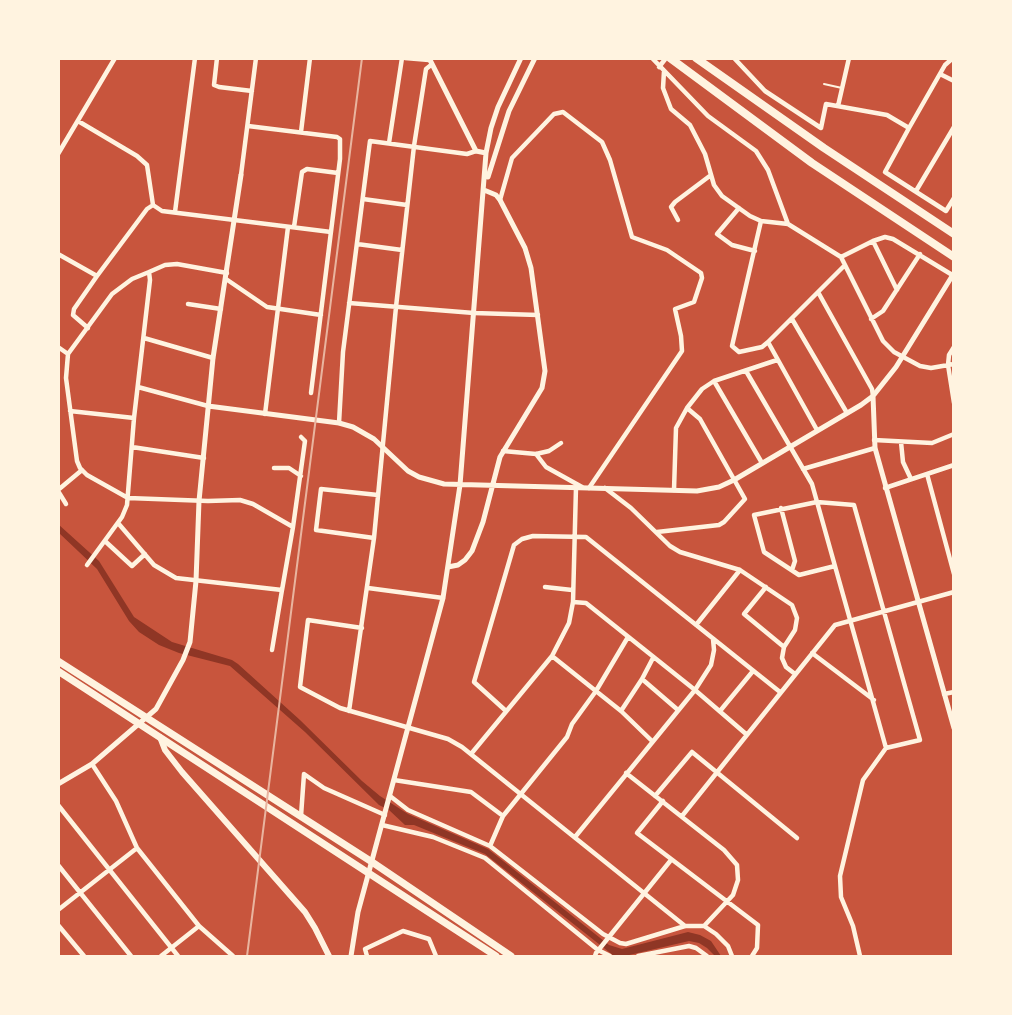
<!DOCTYPE html>
<style>
body{margin:0}
#map{position:relative;width:1012px;height:1015px;overflow:hidden;background:#c8553d;font-family:"Noto Sans",sans-serif}
canvas{display:block}
.frame{position:absolute;inset:0;border:60px solid #fff3e0;pointer-events:none}
</style>
<div id="map">
<canvas width="1012" height="1015"></canvas>
<div class="frame"></div>
</div>
<script>
const ctx = document.querySelector('canvas').getContext('2d');
ctx.lineJoin = 'round';
function fillPath(path, color) { ctx.fillStyle = color; ctx.fill(path, 'evenodd'); }
const poly = rows => new Path2D(rows.map(r => 'M' + r).join(''));
function strokePath(path, color, width, dash) { ctx.strokeStyle = color; ctx.lineWidth = width; ctx.lineCap = dash ? 'butt' : 'round'; ctx.setLineDash(dash || []); ctx.stroke(path); }
fillPath(poly([
 [58,524,99,561,134,617,172,642,232,660,238,664,300,720,362,781,380,796,408,814,488,849,609,945,622,949,688,932,700,935,711,941,721,956,715,956,707,948,699,943,689,941,625,956,614,956,485,854,414,825,405,825,389,810,379,805,305,732,230,666,179,653,159,645,139,632,129,621,97,569,59,533]
]), '#8f3625');
strokePath(poly([
 [824,84,842,88]
]), '#fff3e0', 2);
strokePath(poly([
 [217,58,214,85,219,87,252,91],
 [405,58,429,60],
 [652,58,708,116,756,151,768,170,788,224,841,257,883,341,894,352,920,366,931,368,954,364],
 [734,58,765,91,821,128,826,104,887,115,909,128,885,172,946,211,954,198],
 [659,67,666,58],
 [664,71,663,88,671,109,690,125,705,154,714,185,722,196,750,216,761,221,788,224],
 [940,74,954,81],
 [838,106,849,58],
 [78,121,137,156,147,165,153,205],
 [248,126,337,137,340,139,340,159,311,393],
 [909,128,945,65,953,58],
 [301,132,310,58],
 [389,143,402,58],
 [58,154,115,58],
 [241,175,256,58],
 [916,191,954,127],
 [363,199,407,205],
 [500,200,512,158,554,114,563,112,602,142,610,160,632,237,667,250,701,273,702,278,694,302,675,309,681,336,682,351,589,488],
 [153,205,162,211,331,232],
 [739,208,717,234,732,245,755,251],
 [175,212,195,58],
 [678,220,671,207,675,202,711,175],
 [761,221,732,346,739,352,762,347,768,342],
 [294,227,302,172,307,169,338,173],
 [873,241,897,290],
 [357,244,402,250],
 [58,254,97,276],
 [841,257,873,241,885,237,893,239,954,276],
 [149,272,132,279,112,294,68,354,66,378,77,461,80,468,87,475,128,498,208,501,240,500,253,504,293,527,282,590],
 [226,279,267,307,321,315],
 [818,292,872,389,873,396],
 [349,303,474,313,538,315],
 [188,304,221,309],
 [792,319,847,413],
 [871,319,883,311,920,254],
 [88,328,73,315,74,309,97,276,147,209,153,205],
 [144,338,213,358],
 [58,347,68,354],
 [954,347,949,355,948,365,954,403],
 [746,371,812,484,886,748,863,780,840,876,841,897,853,926,860,956],
 [714,381,762,463],
 [138,387,208,406],
 [70,411,134,418],
 [265,414,288,227],
 [339,423,343,352,370,141,467,154,476,151],
 [817,430,768,342,845,265],
 [874,440,932,443,954,434],
 [901,442,903,462,911,479],
 [132,447,204,458],
 [503,451,536,454,549,451,561,443],
 [536,454,546,467,582,487],
 [274,468,289,468,301,476],
 [803,469,875,448],
 [927,474,954,574],
 [605,488,631,508,670,546,680,552,740,570,792,605,797,618,795,630,784,647,782,658,786,667,795,674],
 [885,488,954,465],
 [58,490,82,470],
 [674,490,676,428,687,408,702,389,714,381,777,360],
 [58,491,66,504],
 [781,508,795,561,792,570],
 [118,523,154,565,176,578,282,590,272,650],
 [293,527,305,441,301,437],
 [657,532,719,525,724,522,745,499,700,419,687,408],
 [374,538,316,530,321,489,378,495],
 [106,542,132,566,145,554],
 [87,565,122,517,127,505,134,418,150,280,149,272,165,265,177,264,227,273],
 [835,566,799,575,764,552,754,515,817,502,854,505,920,740,886,748],
 [545,587,572,590],
 [766,587,744,614,784,647],
 [368,588,443,598],
 [573,602,586,603,695,690,746,734],
 [696,625,740,570],
 [362,628,308,620,300,687,340,708,448,739,462,747,685,926],
 [812,653,874,700],
 [552,656,621,711,652,741],
 [642,679,653,658],
 [944,694,954,692],
 [349,711,374,538,396,307,414,146,426,69,431,65],
 [506,711,474,682,514,545,522,539,533,536,586,537,780,692],
 [621,711,642,679,678,710],
 [720,711,753,671],
 [471,754,552,656,569,623,573,602,576,487],
 [92,764,116,801,137,848,199,926,233,956],
 [394,780,471,792,503,816],
 [390,796,408,810,490,846,603,934,620,943,626,944,685,926,704,926,733,895,738,880,737,865,724,850,626,773],
 [655,796,692,752,797,838],
 [663,801,637,833,758,925,757,948,752,956],
 [58,805,178,956],
 [301,816,304,774,324,788,385,815],
 [682,816,835,625,954,592],
 [382,825,433,837,485,858,598,950,610,956],
 [575,837,695,690,711,665,714,650,713,639],
 [490,846,503,816,567,737,572,724,596,691,628,637],
 [58,865,131,956],
 [58,910,137,848],
 [58,925,84,956],
 [704,926,716,934,728,946,732,956],
 [161,956,199,926],
 [367,956,365,949,403,931,429,939,436,956],
 [595,956,596,953,671,860],
 [638,956,689,946,696,948,707,956]
]), '#fff3e0', 4.5);
strokePath(poly([
 [429,58,476,151,486,153],
 [488,177,509,111,535,58],
 [873,396,875,448,954,728],
 [208,406,339,423,353,427,374,439,408,471,419,477,444,484,697,491,719,487,734,480,861,405,873,396,896,367,954,273],
 [448,567,458,565,465,560,472,551,483,522,500,457,542,388,545,371,531,268,525,248,500,200,496,195,484,190],
 [58,784,92,764,156,709,183,660,190,642,196,581,199,501,213,358,241,175],
 [351,956,358,912,443,598,460,485,486,153,491,128,498,107,521,58]
]), '#fff3e0', 5);
strokePath(poly([
 [160,737,165,750,182,772,305,912,315,928,329,956]
]), '#fff3e0', 6);
strokePath(poly([
 [58,661,372,862,511,956],
 [58,671,496,956]
]), '#fff3e0', 7);
strokePath(poly([
 [670,58,812,163,954,257],
 [696,58,824,148,954,234]
]), '#fff3e0', 8);
strokePath(poly([
 [247,956,362,58]
]), '#e9b49f', 2);
</script>
